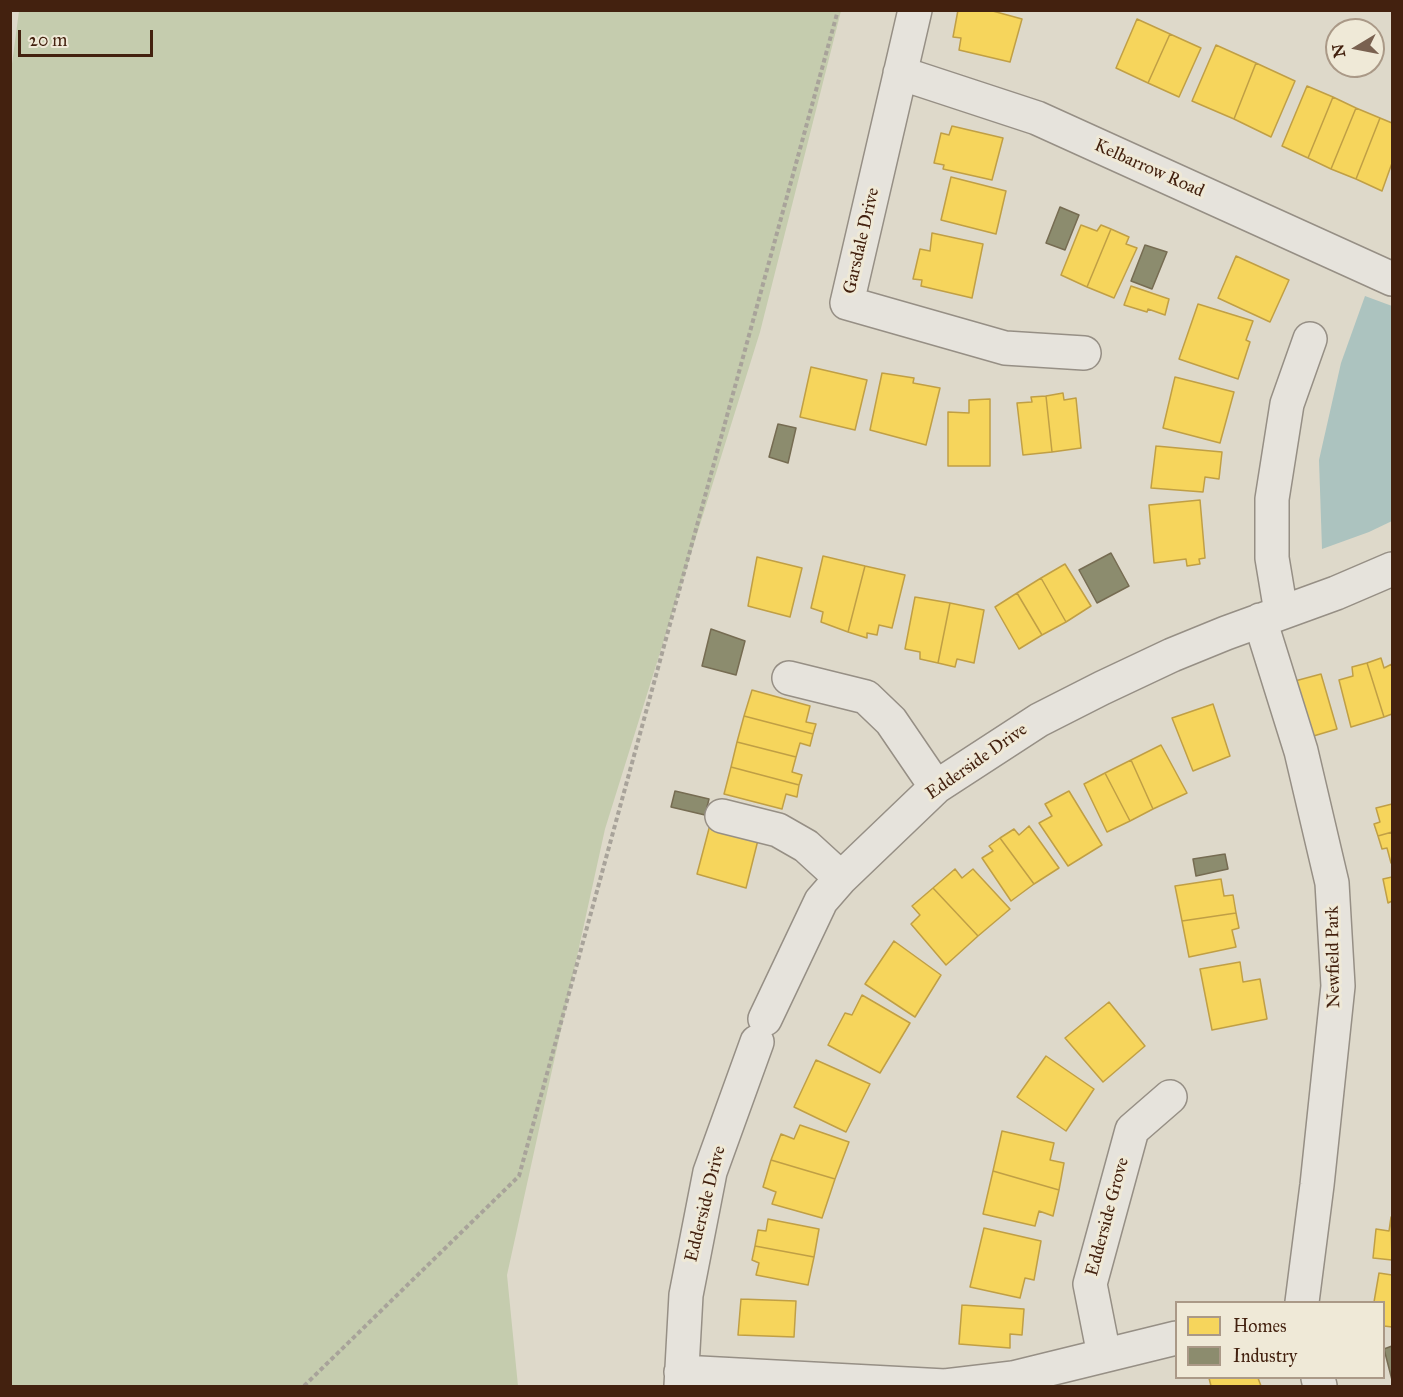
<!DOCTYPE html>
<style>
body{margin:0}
#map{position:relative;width:1403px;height:1397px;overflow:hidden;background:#ded9ca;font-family:"IM FELL Great Primer",serif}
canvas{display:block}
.frame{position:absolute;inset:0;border:12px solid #43210f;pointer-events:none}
.legend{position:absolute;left:1175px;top:1301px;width:210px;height:78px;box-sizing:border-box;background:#efe9d7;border:2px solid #aa9987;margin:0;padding:8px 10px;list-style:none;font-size:18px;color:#43210f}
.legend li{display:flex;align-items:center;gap:12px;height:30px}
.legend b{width:30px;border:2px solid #aa9987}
.north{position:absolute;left:1325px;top:18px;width:60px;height:60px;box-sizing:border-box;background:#efe9d7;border:2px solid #aa9987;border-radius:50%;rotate:260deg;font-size:16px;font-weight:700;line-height:24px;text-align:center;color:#43210f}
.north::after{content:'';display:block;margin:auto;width:21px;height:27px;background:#796150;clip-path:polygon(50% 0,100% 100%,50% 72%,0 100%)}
.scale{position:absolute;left:18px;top:30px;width:135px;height:27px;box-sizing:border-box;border:3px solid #43210f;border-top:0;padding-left:8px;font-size:18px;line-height:21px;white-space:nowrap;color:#43210f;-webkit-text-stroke:4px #efe9d7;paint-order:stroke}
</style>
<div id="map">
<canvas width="1403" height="1397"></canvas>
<div class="frame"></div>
<ul class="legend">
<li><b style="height:16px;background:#f6d55c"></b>Homes</li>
<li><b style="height:16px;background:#8c8c6e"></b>Industry</li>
</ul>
<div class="north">N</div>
<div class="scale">20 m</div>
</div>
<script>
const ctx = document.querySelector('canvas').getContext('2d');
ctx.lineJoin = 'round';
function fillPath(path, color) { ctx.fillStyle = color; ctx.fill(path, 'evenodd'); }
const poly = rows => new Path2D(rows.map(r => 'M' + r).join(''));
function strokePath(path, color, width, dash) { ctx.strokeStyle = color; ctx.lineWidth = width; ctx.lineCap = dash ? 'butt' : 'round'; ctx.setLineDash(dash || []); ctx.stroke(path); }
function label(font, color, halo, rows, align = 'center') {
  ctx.font = font + ' "IM FELL Great Primer",serif'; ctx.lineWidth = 6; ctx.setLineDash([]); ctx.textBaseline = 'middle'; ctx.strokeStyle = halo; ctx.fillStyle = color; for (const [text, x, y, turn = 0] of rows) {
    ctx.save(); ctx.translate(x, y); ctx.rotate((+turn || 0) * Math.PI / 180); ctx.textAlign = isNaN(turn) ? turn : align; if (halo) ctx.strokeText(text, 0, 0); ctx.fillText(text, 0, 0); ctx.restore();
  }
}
fillPath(poly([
 [19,11,841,11,760,332,605,829,507,1275,518,1386,11,1386,10,79]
]), '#c5ccae');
fillPath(poly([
 [1365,296,1392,306,1392,521,1369,532,1322,549,1319,460,1341,363]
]), '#acc3bf');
const homes = poly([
 [958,10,989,10,1022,19,1010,62,959,50,961,38,953,37,958,10],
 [1137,19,1170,34,1148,83,1116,68,1137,19],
 [1170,34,1201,48,1179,97,1148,83,1170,34],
 [1216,45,1256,63,1234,119,1192,101,1216,45],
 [1256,63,1295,81,1271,137,1234,119,1256,63],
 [1307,86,1333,97,1308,158,1282,146,1307,86],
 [1333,97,1356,108,1331,169,1308,158,1333,97],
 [1356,108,1380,118,1356,179,1331,169,1356,108],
 [1380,118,1392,123,1392,163,1382,191,1356,179,1380,118],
 [952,126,1003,138,992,180,943,169,944,165,934,163,941,133,949,135,952,126],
 [951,177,1006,191,996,234,941,220,951,177],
 [1081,225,1097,231,1101,225,1111,229,1087,287,1061,275,1081,225],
 [1111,229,1129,237,1126,244,1137,248,1114,298,1087,287,1111,229],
 [932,233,983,244,972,298,921,286,922,280,913,279,920,249,930,251,932,233],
 [1236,256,1289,280,1270,322,1218,298,1236,256],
 [1131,286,1169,299,1165,315,1148,309,1147,312,1124,305,1131,286],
 [1198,304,1253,321,1246,340,1250,342,1238,379,1179,359,1198,304],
 [811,367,867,380,855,430,800,417,811,367],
 [882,373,914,378,913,383,940,388,926,445,870,430,882,373],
 [1175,377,1234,392,1220,443,1163,428,1175,377],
 [1063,393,1064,400,1076,398,1081,448,1052,452,1046,396,1063,393],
 [1046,396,1052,452,1023,455,1017,403,1032,402,1031,397,1046,396],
 [990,399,990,466,948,466,948,412,969,413,969,400,990,399],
 [1156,446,1222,452,1219,479,1205,477,1203,492,1151,488,1156,446],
 [1200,500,1205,558,1199,559,1200,564,1187,566,1186,559,1154,563,1149,505,1200,500],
 [823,556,865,566,848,632,821,622,823,612,811,608,823,556],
 [757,557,802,568,790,617,748,606,757,557],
 [1065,564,1091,606,1066,622,1041,578,1065,564],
 [865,566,905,575,892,628,879,625,877,635,867,633,867,638,848,632,865,566],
 [1041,578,1066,622,1042,635,1017,593,1041,578],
 [1017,593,1042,635,1019,649,995,607,1017,593],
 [915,597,950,603,938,663,920,659,920,652,905,649,915,597],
 [950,603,984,610,974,663,957,659,955,667,938,663,950,603],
 [1381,658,1384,668,1392,664,1392,714,1384,717,1367,663,1381,658],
 [1367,663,1384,717,1351,727,1339,680,1353,676,1352,667,1367,663],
 [1321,674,1337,729,1300,740,1295,681,1321,674],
 [752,690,810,706,806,722,816,724,813,734,744,716,752,690],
 [1213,704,1230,756,1193,771,1172,718,1213,704],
 [744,716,813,734,810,746,800,743,796,757,737,742,744,716],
 [737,742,796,757,792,772,802,775,799,785,731,767,737,742],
 [1161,745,1187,793,1153,809,1131,760,1161,745],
 [1131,760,1153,809,1130,821,1105,773,1131,760],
 [731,767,799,785,797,797,786,794,782,809,724,794,731,767],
 [1105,773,1130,821,1107,832,1084,784,1105,773],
 [1069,791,1102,845,1068,866,1039,823,1052,816,1045,804,1069,791],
 [1392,804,1392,832,1378,836,1374,824,1380,822,1376,808,1392,804],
 [711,821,759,836,746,888,697,874,711,821],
 [1029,826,1059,868,1034,884,1000,838,1014,829,1019,835,1029,826],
 [1392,832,1392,862,1391,863,1387,848,1382,849,1378,836,1392,832],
 [1000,838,1034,884,1011,901,982,858,993,851,989,846,1000,838],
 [955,869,962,878,973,869,1010,909,978,936,933,888,955,869],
 [1392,877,1392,901,1388,903,1383,879,1392,877],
 [1221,879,1224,896,1233,895,1236,913,1182,921,1175,886,1221,879],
 [933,888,978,936,946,965,911,924,920,915,912,906,933,888],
 [1236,913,1239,928,1232,930,1236,947,1189,957,1182,921,1236,913],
 [894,941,941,975,915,1017,865,984,894,941],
 [1240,962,1243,982,1260,979,1267,1019,1212,1030,1200,969,1240,962],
 [862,995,910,1023,880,1073,828,1045,845,1013,852,1015,862,995],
 [1109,1002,1145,1046,1103,1082,1065,1038,1109,1002],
 [1046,1056,1094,1089,1066,1131,1017,1097,1046,1056],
 [816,1060,870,1084,846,1132,794,1107,816,1060],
 [800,1125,849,1142,835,1179,771,1160,781,1134,794,1139,800,1125],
 [1002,1131,1054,1143,1050,1160,1064,1163,1059,1190,993,1171,1002,1131],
 [771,1160,835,1179,822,1218,772,1204,776,1192,763,1187,771,1160],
 [993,1171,1059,1190,1053,1216,1039,1211,1035,1226,983,1214,993,1171],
 [1391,1217,1392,1260,1373,1258,1376,1229,1389,1231,1391,1217],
 [768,1219,819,1229,814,1257,755,1246,758,1230,766,1231,768,1219],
 [984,1228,1041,1241,1034,1280,1025,1278,1020,1298,970,1287,984,1228],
 [755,1246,814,1257,808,1285,756,1275,759,1263,752,1260,755,1246],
 [1379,1273,1392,1275,1392,1327,1384,1326,1384,1302,1374,1302,1379,1273],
 [741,1299,796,1301,794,1337,738,1335,741,1299],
 [962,1305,1024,1309,1022,1335,1010,1334,1010,1348,959,1344,962,1305],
 [1209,1378,1258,1378,1261,1386,1211,1386,1209,1378]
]);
fillPath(homes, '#f6d55c');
strokePath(homes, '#c09f45', 1.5);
const industry = poly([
 [1060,207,1079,215,1065,250,1046,243,1060,207],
 [1145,245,1167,252,1152,289,1131,281,1145,245],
 [778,424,796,428,788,463,769,457,778,424],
 [1111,553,1129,586,1097,603,1079,570,1111,553],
 [711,629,745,641,736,675,702,666,711,629],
 [675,791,709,799,705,815,671,807,675,791],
 [1225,854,1228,869,1196,876,1193,859,1225,854],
 [1392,1346,1392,1380,1384,1349,1392,1346]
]);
fillPath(industry, '#8c8c6e');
strokePath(industry, '#766c52', 1.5);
const minor = poly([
 [915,10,847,303,1005,348,1084,353],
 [900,73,1037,118,1392,279],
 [1281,612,1272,558,1272,499,1287,404,1310,339],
 [1260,620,1301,751,1332,883,1338,986,1317,1185,1302,1302],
 [789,678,866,697,891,721,936,787],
 [722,816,778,830,806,846,841,878],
 [765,1019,821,901,841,878,936,787,1039,720,1102,688,1172,655,1226,633,1336,593,1392,569],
 [1104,1355,1090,1284,1132,1130,1170,1097],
 [681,1372,945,1386,1013,1378,1176,1338],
 [1318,1378,1320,1386],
 [681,1386,686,1295,710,1172,757,1042]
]);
strokePath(minor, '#968f85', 36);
strokePath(poly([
 [304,1386,519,1176,838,10]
]), '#a8a39a', 4, [4.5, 3]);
strokePath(minor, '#e6e3dc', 33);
label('18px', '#43210f', '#efe9d7', [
 ["Kelbarrow Road",1149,169,24],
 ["Garsdale Drive",862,241,-77],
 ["Edderside Drive",977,762,-35],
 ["Newfield Park",1334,957,-91],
 ["Edderside Drive",706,1204,-76],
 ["Edderside Grove",1108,1217,-75]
]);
</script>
